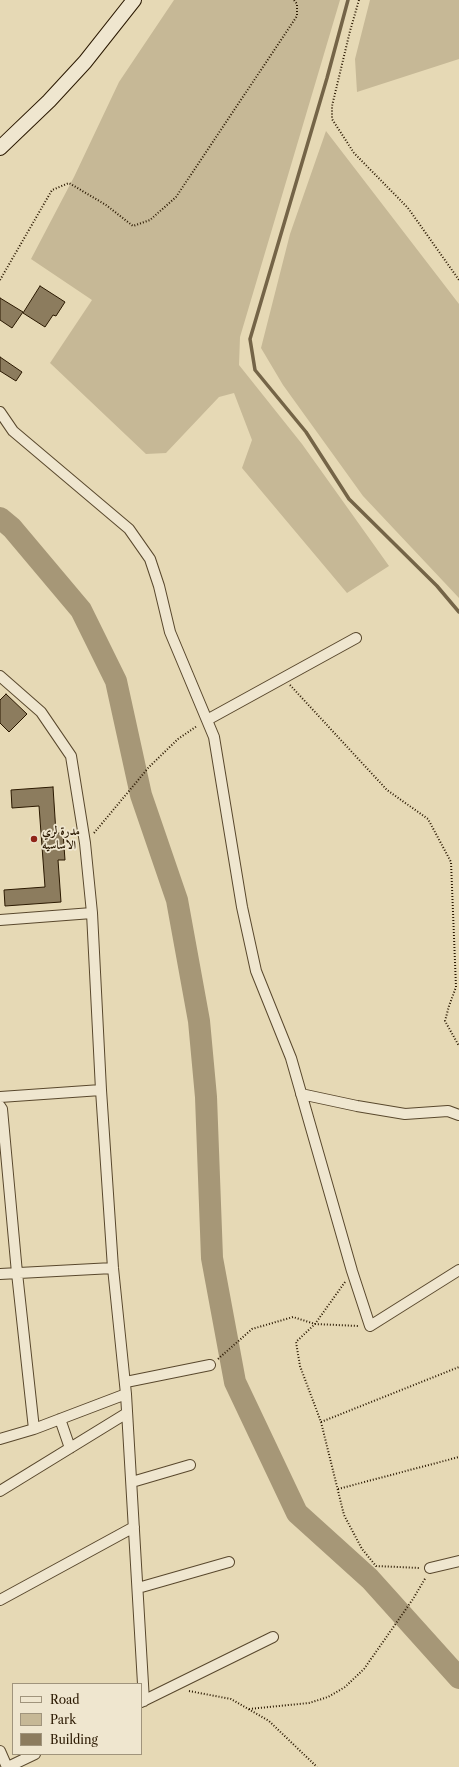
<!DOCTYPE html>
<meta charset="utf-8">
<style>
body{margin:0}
#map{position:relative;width:459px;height:1767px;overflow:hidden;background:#e6d9b5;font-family:"Libre Caslon Text",serif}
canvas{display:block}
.legend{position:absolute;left:12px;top:1683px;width:130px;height:72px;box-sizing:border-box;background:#efe6cf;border:1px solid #a0947c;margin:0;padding:5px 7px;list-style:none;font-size:12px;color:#2a1800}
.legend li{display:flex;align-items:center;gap:8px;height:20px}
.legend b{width:20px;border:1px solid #a0947c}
</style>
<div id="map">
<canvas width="459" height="1767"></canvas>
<ul class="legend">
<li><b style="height:5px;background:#efe6cf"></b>Road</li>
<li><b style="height:11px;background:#c6b896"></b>Park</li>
<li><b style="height:11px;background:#8c7c5e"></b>Building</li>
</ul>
</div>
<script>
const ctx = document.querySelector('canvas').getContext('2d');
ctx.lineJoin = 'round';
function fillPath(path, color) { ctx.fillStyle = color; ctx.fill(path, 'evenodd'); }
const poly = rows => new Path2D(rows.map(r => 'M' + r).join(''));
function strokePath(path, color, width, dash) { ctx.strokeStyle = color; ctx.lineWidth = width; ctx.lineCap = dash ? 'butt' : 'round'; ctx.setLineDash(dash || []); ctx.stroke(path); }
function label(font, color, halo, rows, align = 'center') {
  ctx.font = font + ' "Libre Caslon Text",Amiri,serif'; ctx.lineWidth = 3.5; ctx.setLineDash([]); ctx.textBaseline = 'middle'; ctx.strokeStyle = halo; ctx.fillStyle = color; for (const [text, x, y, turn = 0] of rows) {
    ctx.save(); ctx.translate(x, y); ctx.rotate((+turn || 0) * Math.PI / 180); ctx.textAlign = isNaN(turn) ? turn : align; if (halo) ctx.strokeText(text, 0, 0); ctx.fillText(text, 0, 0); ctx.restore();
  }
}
fillPath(poly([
 [174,0,340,0,240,337,239,365,302,444,389,566,347,593,242,468,252,440,234,393,219,397,166,453,146,454,50,363,92,300,31,259,74,177,119,82],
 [370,0,459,0,459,59,357,92,355,59],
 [326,131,459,304,459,598,363,496,283,385,261,348,290,234]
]), '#c6b896');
strokePath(poly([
 [348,0,327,78,250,339,255,370,306,432,349,499,437,586,459,612]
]), '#746447', 3.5);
strokePath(poly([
 [0,518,12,528,81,610,116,681,141,795,177,900,199,1021,206,1097,212,1258,235,1382,297,1513,370,1579,459,1678]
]), '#a69777', 22);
const building = poly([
 [40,286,65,302,56,316,53,315,45,327,23,313,40,286],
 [0,298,23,312,12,328,0,320,0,298],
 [0,357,22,372,16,381,0,371,0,357],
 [6,694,27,714,9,732,0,723,0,700,6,694],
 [53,787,56,833,63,833,65,860,58,860,61,902,5,906,4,890,45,887,39,806,12,808,11,790,53,787]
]);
fillPath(building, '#8c7c5e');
strokePath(building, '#2a1800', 1);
const street = poly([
 [0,412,13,431,129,529,150,559,159,586,170,632,214,737,242,907,256,971,291,1058,352,1271,370,1326,459,1270],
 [0,676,41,712,71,756,85,843,92,913,101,1090,113,1268,126,1394,144,1701],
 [207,720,356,638],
 [0,920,92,913],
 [301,1094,357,1106,405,1114,448,1111,459,1115],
 [0,1097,101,1090],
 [0,1106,2,1109,17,1273,34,1429],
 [0,1274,113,1268],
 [126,1382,210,1365],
 [60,1419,70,1448],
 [0,1439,34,1429,126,1394],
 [132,1482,190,1465],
 [0,1491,127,1413],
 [430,1568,459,1561],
 [138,1588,229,1562],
 [0,1600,134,1527],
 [141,1702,273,1637],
 [0,1751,7,1767],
 [8,1767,35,1754]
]);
const secondary = poly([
 [0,148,49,101,85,62,134,0]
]);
strokePath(street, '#59482d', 12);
strokePath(secondary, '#2a1800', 16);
strokePath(poly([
 [359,0,350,31,332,106,332,119,354,153,408,208,459,280],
 [0,280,52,190,69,183,106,205,133,226,150,220,176,197,297,16,297,4,294,0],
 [290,685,387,790,428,819,451,862,456,987,449,1006,445,1021,459,1046],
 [94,833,149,767,178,739,197,726],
 [345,1282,315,1324,296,1342,300,1366,321,1422,344,1515,362,1549,376,1566,420,1568],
 [218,1359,252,1329,293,1317,315,1324,359,1326],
 [321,1422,459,1367],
 [338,1489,459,1457],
 [189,1691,231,1699,269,1721,317,1767],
 [249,1709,309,1703,328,1697,345,1687,364,1669,413,1599,426,1577]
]), '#2a1800', 2, [1, 2]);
strokePath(street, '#efe6cf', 10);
strokePath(secondary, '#efe6cf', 14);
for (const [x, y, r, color] of [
 [34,839,4,"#8f2418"]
]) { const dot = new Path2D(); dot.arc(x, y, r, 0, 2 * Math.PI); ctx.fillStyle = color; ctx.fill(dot); strokePath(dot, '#efe6cf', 1.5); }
label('bold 12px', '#2a1800', '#efe6cf', [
 ["مدرة لري",42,832],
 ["الاساسیه",42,846]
], 'left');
</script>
